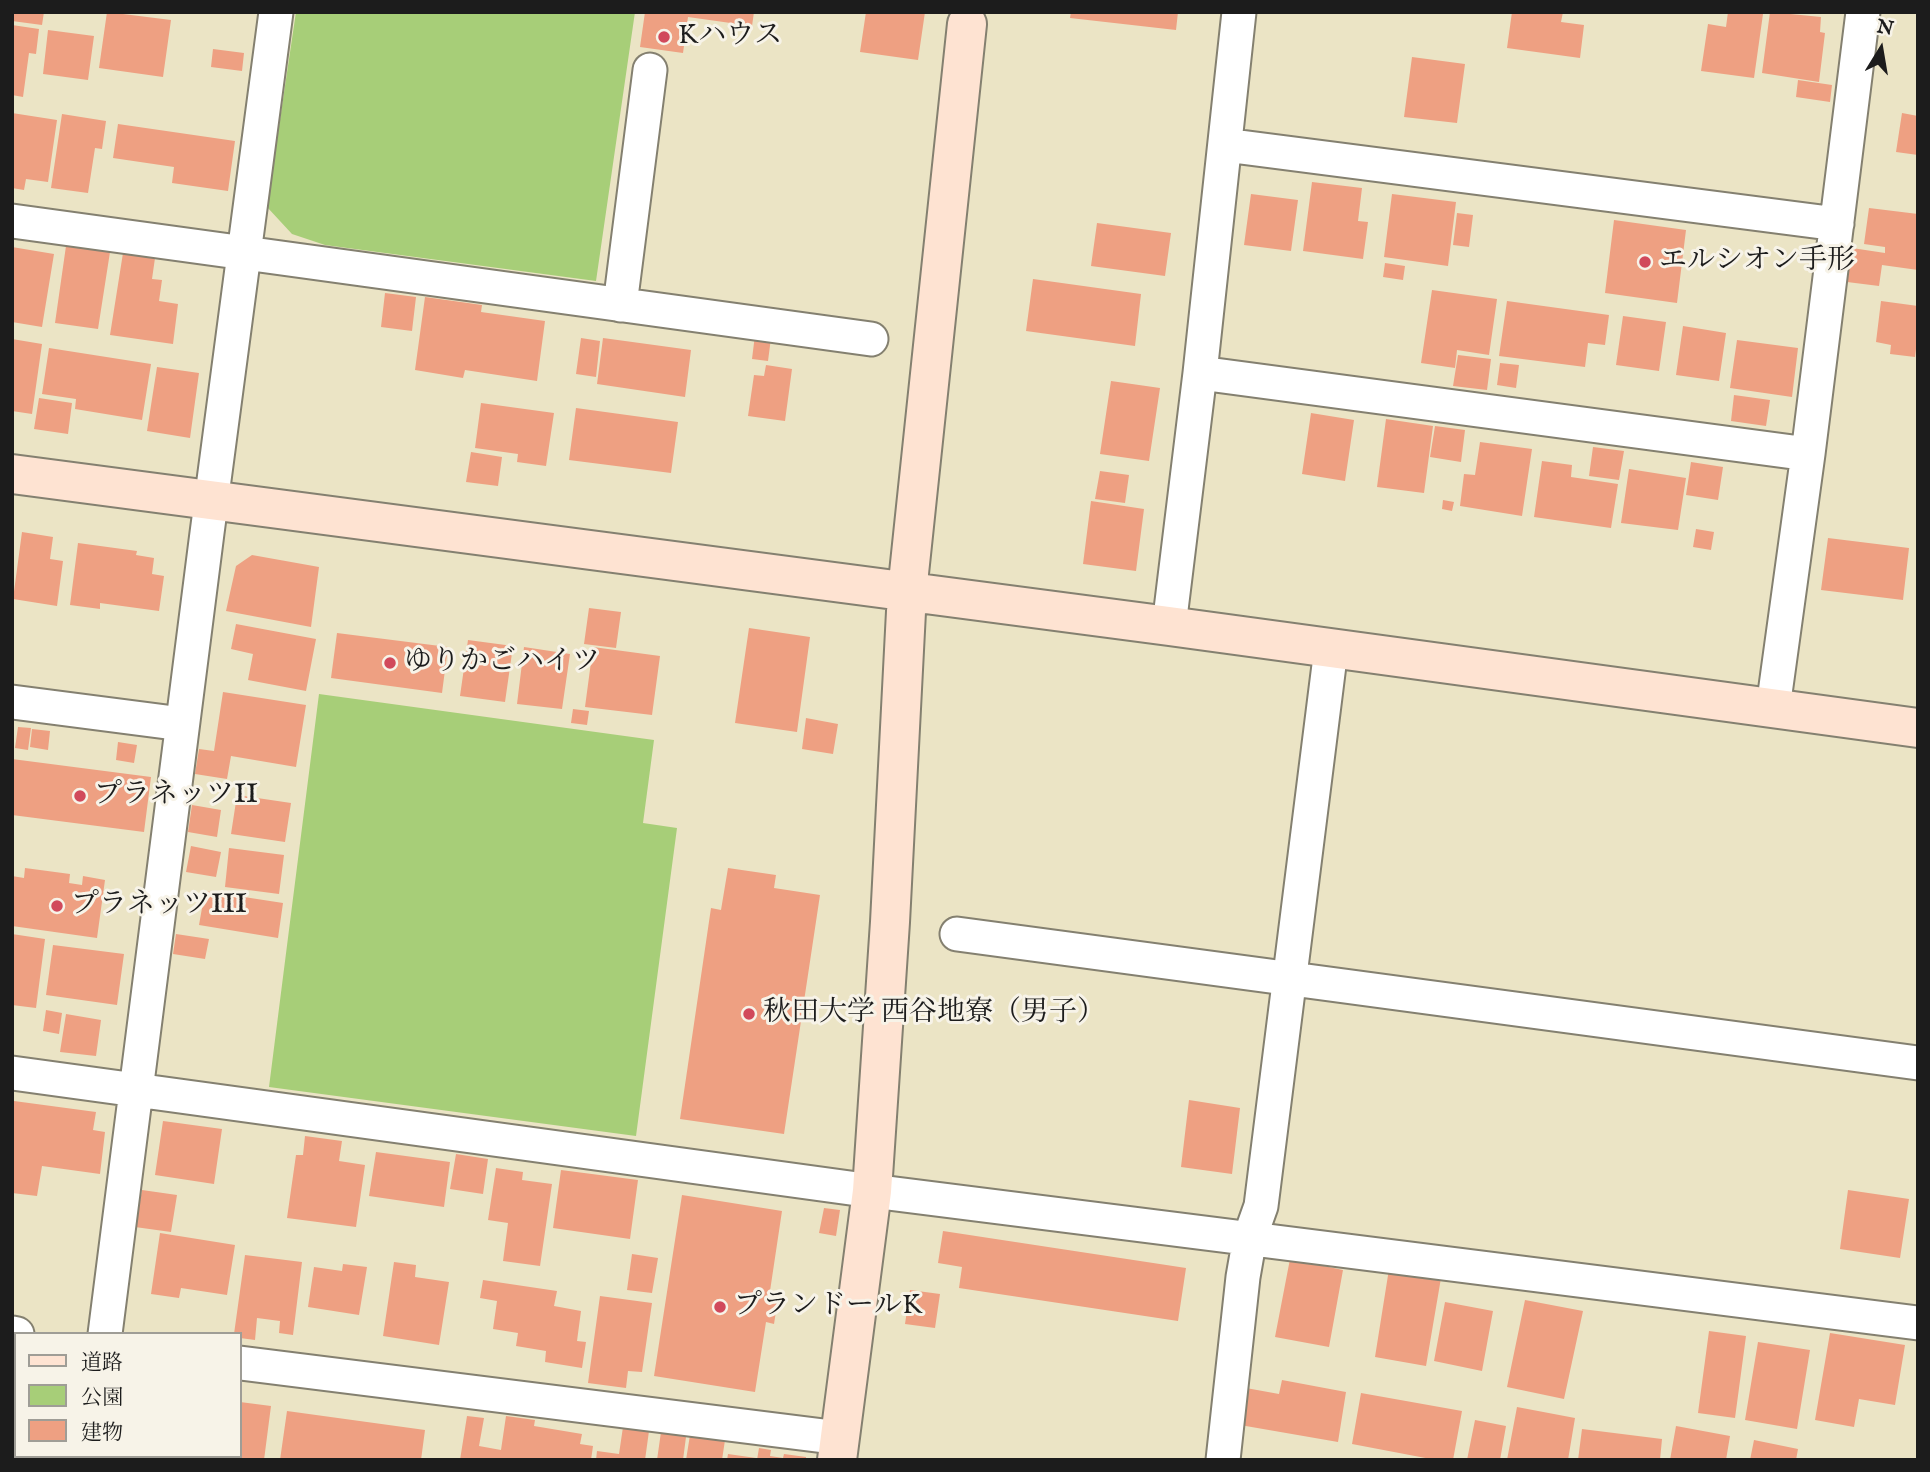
<!DOCTYPE html>
<meta charset="utf-8">
<style>
body{margin:0}
#map{position:relative;width:1930px;height:1472px;overflow:hidden;background:#ebe4c5;font-family:"IM FELL English","Noto Serif JP",serif}
canvas{display:block}
.frame{position:absolute;inset:0;border:14px solid #1c1c1c;pointer-events:none}
.legend{position:absolute;left:14px;top:1332px;width:228px;height:126px;box-sizing:border-box;background:#f7f3e8;border:2px solid #9f9d96;margin:0;padding:9px 12px;list-style:none;font-size:21px;color:#1c1c1c}
.legend li{display:flex;align-items:center;gap:14px;height:35px}
.legend b{width:35px;border:2px solid #9f9d96}
.north{position:absolute;left:1846px;top:14px;width:70px;height:70px;-webkit-text-stroke:5px #f7f3e8;paint-order:stroke;rotate:11deg;font-size:19px;font-weight:700;line-height:28px;text-align:center;color:#1c1c1c}
.north::after{content:'';display:block;margin:auto;width:24px;height:32px;background:#1c1c1c;clip-path:polygon(50% 0,100% 100%,50% 72%,0 100%)}
</style>
<div id="map">
<canvas width="1930" height="1472"></canvas>
<div class="frame"></div>
<ul class="legend">
<li><b style="height:9px;background:#fee3d2"></b>道路</li>
<li><b style="height:19px;background:#a7ce78"></b>公園</li>
<li><b style="height:19px;background:#eea082"></b>建物</li>
</ul>
<div class="north">N</div>
</div>
<script>
const ctx = document.querySelector('canvas').getContext('2d');
ctx.lineJoin = 'round';
function fillPath(path, color) { ctx.fillStyle = color; ctx.fill(path, 'evenodd'); }
const poly = rows => new Path2D(rows.map(r => 'M' + r).join(''));
function strokePath(path, color, width, dash) { ctx.strokeStyle = color; ctx.lineWidth = width; ctx.lineCap = dash ? 'butt' : 'round'; ctx.setLineDash(dash || []); ctx.stroke(path); }
function label(font, color, halo, rows, align = 'center') {
  ctx.font = font + ' "IM FELL English","Noto Serif JP",serif'; ctx.lineWidth = 6; ctx.setLineDash([]); ctx.textBaseline = 'middle'; ctx.strokeStyle = halo; ctx.fillStyle = color; for (const [text, x, y, turn = 0] of rows) {
    ctx.save(); ctx.translate(x, y); ctx.rotate((+turn || 0) * Math.PI / 180); ctx.textAlign = isNaN(turn) ? turn : align; if (halo) ctx.strokeText(text, 0, 0); ctx.fillText(text, 0, 0); ctx.restore();
  }
}
fillPath(poly([
 [296,12,635,12,596,281,325,245,292,234,267,207],
 [319,694,654,740,643,823,677,828,636,1136,269,1087]
]), '#a7ce78');
fillPath(poly([
 [12,12,44,12,42,25,12,21],
 [107,12,171,20,163,77,99,68],
 [645,12,754,12,752,26,688,17,683,53,640,47],
 [866,12,925,12,918,60,860,52],
 [1071,12,1178,12,1176,30,1070,18],
 [1512,12,1563,12,1561,22,1584,25,1580,58,1507,48],
 [1728,12,1763,14,1754,78,1701,71,1708,24,1726,27],
 [1770,12,1821,17,1820,32,1825,33,1819,82,1762,73],
 [12,25,39,29,36,54,29,53,23,97,12,95],
 [48,30,94,36,88,80,43,74],
 [213,49,244,53,242,71,211,67],
 [1412,57,1465,64,1457,123,1404,117],
 [1798,80,1832,85,1830,102,1796,97],
 [12,113,57,120,48,182,26,179,24,190,12,188],
 [1902,113,1918,116,1918,155,1896,152],
 [62,114,106,121,102,149,95,148,88,193,51,188],
 [118,124,235,141,228,191,172,183,174,167,113,158],
 [1312,182,1362,188,1358,221,1368,222,1363,259,1303,251],
 [1251,194,1298,200,1291,251,1244,245],
 [1392,194,1456,202,1448,266,1384,257],
 [1869,208,1918,214,1918,270,1882,265,1879,286,1847,282,1852,248,1885,253,1885,247,1864,244],
 [1457,213,1473,215,1469,247,1453,245],
 [1614,220,1686,230,1677,303,1605,293],
 [1097,223,1171,233,1165,276,1091,266],
 [66,246,110,252,98,329,55,323],
 [12,247,54,254,42,327,12,322],
 [123,253,155,258,152,279,162,280,159,301,178,304,173,344,110,335],
 [1385,263,1405,266,1403,280,1383,277],
 [1033,279,1141,294,1135,346,1026,331],
 [1432,290,1497,299,1489,355,1457,350,1455,368,1421,363],
 [385,293,416,297,412,331,381,327],
 [425,297,482,305,481,312,545,321,537,381,465,370,463,378,415,370],
 [1507,301,1609,315,1605,345,1588,343,1585,367,1499,356],
 [1881,301,1918,306,1918,349,1916,349,1915,357,1890,354,1891,345,1876,342],
 [1623,316,1666,322,1659,371,1616,365],
 [1683,326,1726,333,1719,381,1676,375],
 [755,335,771,338,768,361,752,359],
 [581,338,600,341,596,377,576,374],
 [603,338,691,350,685,397,597,384],
 [12,339,42,344,32,414,12,411],
 [1737,340,1798,348,1792,397,1730,388],
 [49,348,151,364,142,420,75,409,76,399,42,394],
 [1458,355,1491,359,1487,390,1453,386],
 [1500,363,1519,365,1516,388,1497,385],
 [766,365,792,369,785,421,748,416,754,375,764,376],
 [157,367,199,373,190,438,147,431],
 [1111,381,1160,388,1149,461,1100,454],
 [1734,395,1770,400,1766,426,1731,421],
 [39,398,72,403,68,434,34,429],
 [481,403,554,413,546,466,517,462,518,454,475,448],
 [576,408,678,422,671,473,569,460],
 [1311,413,1354,420,1345,481,1302,474],
 [1386,419,1433,426,1424,493,1377,487],
 [1435,426,1465,430,1461,462,1430,457],
 [1480,442,1532,449,1522,516,1460,506,1464,474,1475,475],
 [1593,447,1624,451,1619,480,1589,476],
 [471,452,502,457,498,486,466,482],
 [1542,461,1572,465,1571,477,1618,484,1611,528,1534,517],
 [1691,462,1723,467,1718,500,1686,495],
 [1629,469,1686,478,1678,530,1621,523],
 [1100,471,1129,475,1125,503,1095,499],
 [1443,500,1454,502,1452,511,1442,509],
 [1091,501,1144,509,1136,571,1083,564],
 [1696,529,1714,532,1711,550,1693,547],
 [22,532,53,537,50,559,63,561,57,606,13,599],
 [1828,538,1909,548,1903,600,1821,590],
 [78,543,137,551,136,555,154,558,152,574,164,576,159,611,100,603,100,609,70,605],
 [252,555,319,567,311,627,226,611,236,566],
 [589,608,621,612,616,648,584,644],
 [236,624,316,639,306,691,248,680,253,654,231,649],
 [749,628,810,637,797,732,735,723],
 [337,633,448,647,442,693,331,678],
 [468,640,513,646,505,702,460,696],
 [524,647,570,654,562,709,517,704],
 [593,647,660,656,652,715,585,707],
 [223,692,306,705,296,767,231,756,227,779,195,774,199,749,214,751],
 [573,709,589,711,587,725,571,723],
 [806,718,838,724,833,754,802,749],
 [18,727,31,728,28,750,15,748],
 [32,729,50,731,48,750,30,747],
 [118,742,137,745,134,763,116,760],
 [12,759,151,777,144,832,12,815],
 [237,795,291,803,285,842,231,834],
 [192,805,221,810,217,837,188,832],
 [191,846,221,852,216,877,186,872],
 [229,848,284,855,279,894,225,887],
 [25,868,70,874,69,883,82,885,83,876,105,880,97,938,12,926,12,876,24,878],
 [728,868,776,875,774,888,820,895,784,1134,680,1119,711,908,721,910],
 [205,891,283,903,278,938,199,925],
 [12,934,45,939,36,1008,12,1005],
 [176,934,209,939,205,959,173,954],
 [53,945,124,954,117,1005,46,995],
 [46,1010,62,1013,59,1034,43,1031],
 [66,1014,101,1020,96,1056,60,1052],
 [1189,1100,1240,1108,1232,1174,1181,1167],
 [14,1101,96,1112,93,1130,105,1132,100,1174,42,1166,37,1196,12,1193],
 [163,1121,222,1129,214,1184,155,1175],
 [305,1136,342,1141,339,1161,365,1165,356,1227,287,1218,296,1155,303,1155],
 [376,1152,450,1162,444,1207,369,1196],
 [456,1154,488,1159,483,1194,450,1189],
 [496,1168,523,1172,522,1180,552,1184,540,1266,503,1261,508,1223,488,1220],
 [561,1170,638,1180,630,1239,553,1228],
 [142,1190,177,1195,171,1232,135,1227],
 [1848,1190,1909,1199,1900,1258,1840,1249],
 [682,1195,782,1211,770,1291,779,1292,774,1324,766,1322,755,1392,654,1376],
 [824,1208,840,1210,836,1236,819,1233],
 [943,1231,1186,1268,1178,1321,959,1288,962,1267,938,1263],
 [160,1233,235,1245,227,1295,181,1288,179,1298,151,1294],
 [632,1254,658,1258,652,1293,627,1290],
 [245,1255,302,1262,293,1335,279,1333,280,1321,257,1318,255,1340,240,1338,240,1334,234,1334],
 [1290,1259,1343,1270,1329,1347,1275,1337],
 [394,1262,416,1265,415,1277,449,1282,439,1345,383,1336],
 [343,1264,367,1267,359,1315,308,1307,314,1267,342,1271],
 [1389,1269,1441,1278,1426,1366,1375,1357],
 [483,1280,557,1291,554,1306,581,1311,577,1341,586,1342,582,1368,545,1362,546,1351,516,1346,518,1333,493,1329,497,1301,480,1298],
 [910,1290,940,1294,935,1328,905,1324],
 [600,1296,652,1303,642,1372,628,1371,626,1388,588,1383],
 [1525,1300,1583,1311,1564,1399,1507,1387],
 [1445,1302,1493,1311,1482,1371,1434,1361],
 [1709,1331,1746,1336,1735,1418,1698,1413],
 [1830,1333,1905,1345,1895,1405,1859,1399,1854,1427,1815,1420],
 [1758,1342,1810,1350,1797,1429,1745,1420],
 [1282,1380,1346,1392,1338,1442,1240,1425,1246,1388,1279,1394],
 [1361,1393,1462,1411,1453,1460,1436,1460,1352,1444],
 [240,1402,271,1406,264,1460,224,1458,240,1456],
 [1517,1407,1575,1418,1568,1460,1507,1460],
 [287,1411,425,1430,421,1460,280,1460],
 [467,1416,484,1418,479,1446,501,1450,506,1416,535,1420,534,1426,582,1434,580,1444,593,1446,591,1460,460,1460],
 [1475,1420,1506,1426,1500,1460,1467,1460],
 [1676,1426,1730,1436,1726,1460,1670,1460],
 [623,1427,649,1431,645,1460,596,1460,597,1451,619,1454],
 [1582,1429,1662,1439,1660,1460,1578,1460],
 [661,1432,686,1437,683,1460,657,1460],
 [690,1435,725,1440,722,1460,686,1460],
 [1754,1440,1798,1449,1796,1460,1750,1460],
 [759,1448,771,1450,770,1456,783,1458,784,1454,806,1457,806,1460,757,1460],
 [728,1454,756,1458,756,1460,727,1460],
 [106,1456,141,1456,141,1460,105,1460]
]), '#eea082');
const street = poly([
 [1225,145,1837,224],
 [12,221,871,339],
 [620,305,650,70],
 [1200,373,1808,454],
 [1169,626,1200,373,1239,12],
 [12,702,182,724],
 [1773,708,1808,454,1863,12],
 [957,934,1918,1063],
 [12,1073,872,1191,1918,1323],
 [12,1333,17,1334],
 [105,1334,207,533,276,12],
 [240,1363,840,1438],
 [87,1460,87,1456],
 [1223,1460,1243,1277,1250,1237,1261,1206,1331,649]
]);
const secondary = poly([
 [12,474,1169,626,1918,728],
 [837,1460,872,1191,890,922,907,592,967,24]
]);
strokePath(street, '#848070', 37);
strokePath(secondary, '#848070', 42);
strokePath(street, '#fff', 33);
strokePath(secondary, '#fee3d2', 38);
for (const [x, y, r, color] of [
 [664,37,7,"#d1495b"],
 [1645,262,7,"#d1495b"],
 [390,663,7,"#d1495b"],
 [80,796,7,"#d1495b"],
 [57,906,7,"#d1495b"],
 [749,1014,7,"#d1495b"],
 [720,1307,7,"#d1495b"]
]) { const dot = new Path2D(); dot.arc(x, y, r, 0, 2 * Math.PI); ctx.fillStyle = color; ctx.fill(dot); strokePath(dot, '#f7f3e8', 2.5); }
label('28px', '#1c1c1c', '#f7f3e8', [
 ["Kハウス",678,37],
 ["エルシオン手形",1659,262],
 ["ゆりかごハイツ",404,663],
 ["プラネッツII",94,796],
 ["プラネッツIII",71,906],
 ["秋田大学 西谷地寮（男子）",763,1014],
 ["プランドールK",734,1307]
], 'left');
</script>
